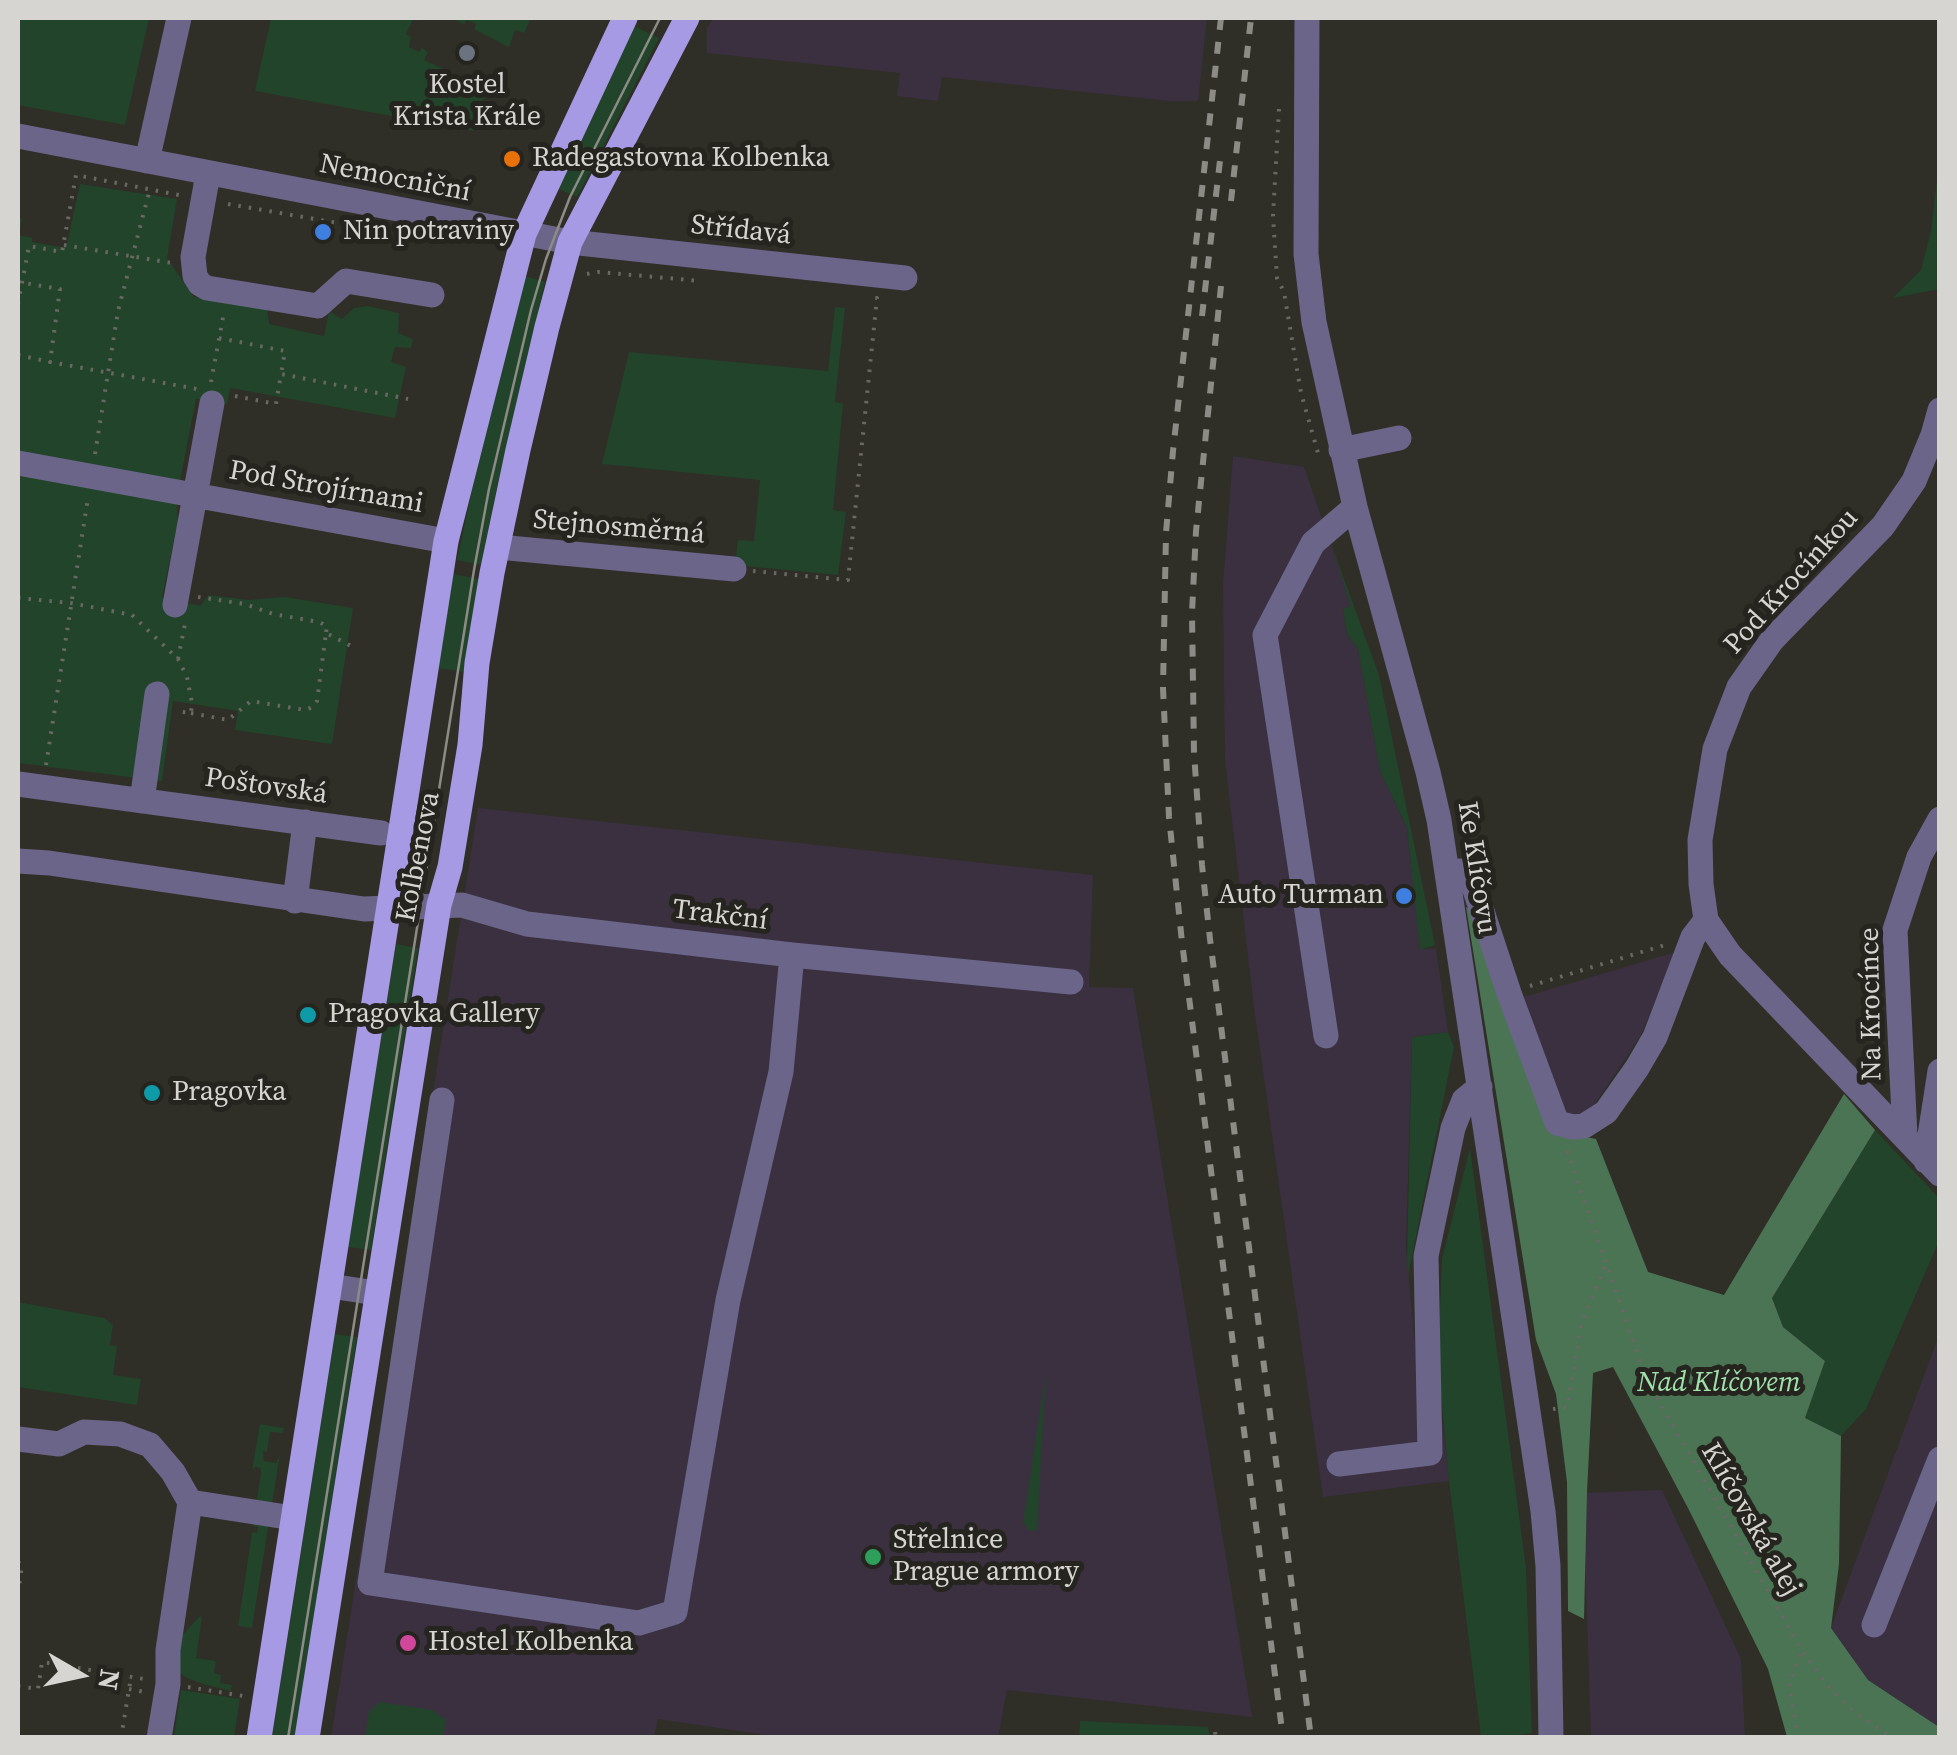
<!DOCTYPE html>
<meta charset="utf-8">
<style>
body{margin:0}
#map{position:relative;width:1957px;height:1755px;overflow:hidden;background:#2f2e27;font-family:"Source Serif 4",serif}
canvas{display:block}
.frame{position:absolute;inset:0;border:20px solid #d6d5d1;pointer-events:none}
.north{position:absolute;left:30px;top:1625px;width:100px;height:100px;-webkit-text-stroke:8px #25241e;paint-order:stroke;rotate:99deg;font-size:28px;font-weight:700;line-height:40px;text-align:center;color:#d6d5d1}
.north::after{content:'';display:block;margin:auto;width:35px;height:45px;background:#d6d5d1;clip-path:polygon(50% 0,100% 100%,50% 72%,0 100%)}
</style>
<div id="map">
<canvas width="1957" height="1755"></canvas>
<div class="frame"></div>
<div class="north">N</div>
</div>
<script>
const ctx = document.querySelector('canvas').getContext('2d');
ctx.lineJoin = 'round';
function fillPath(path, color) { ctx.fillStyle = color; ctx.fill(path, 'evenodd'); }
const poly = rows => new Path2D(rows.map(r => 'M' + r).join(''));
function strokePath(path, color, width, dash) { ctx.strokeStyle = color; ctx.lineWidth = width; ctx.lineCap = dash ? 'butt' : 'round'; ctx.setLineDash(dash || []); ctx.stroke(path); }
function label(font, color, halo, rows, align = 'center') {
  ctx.font = font + ' "Source Serif 4",serif'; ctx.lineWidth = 10; ctx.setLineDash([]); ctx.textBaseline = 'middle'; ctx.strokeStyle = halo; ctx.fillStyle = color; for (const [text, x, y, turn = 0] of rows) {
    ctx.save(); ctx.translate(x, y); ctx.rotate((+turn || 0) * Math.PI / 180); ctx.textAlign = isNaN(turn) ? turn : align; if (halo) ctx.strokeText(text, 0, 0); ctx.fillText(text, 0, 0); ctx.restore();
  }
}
fillPath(poly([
 [713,18,1207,18,1198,101,1170,101,942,77,938,101,897,96,900,73,707,53,707,29],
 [1233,456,1304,467,1352,606,1343,609,1347,634,1358,649,1380,771,1407,828,1420,949,1436,949,1448,1032,1412,1037,1406,1250,1423,1424,1443,1423,1449,1481,1323,1497,1254,1007,1225,760,1223,584],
 [478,808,1093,875,1089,987,1133,988,1252,1717,1007,1690,998,1737,780,1737,658,1719,654,1737,331,1738],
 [1676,952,1641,1035,1587,1116,1564,1113,1524,997],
 [1939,1335,1939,1727,1868,1680,1831,1628],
 [1662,1490,1741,1659,1745,1737,1591,1737,1583,1493]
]), '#3b3040');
fillPath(poly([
 [18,18,149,18,125,125,18,105],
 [271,18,420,18,419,21,413,19,406,34,411,37,409,47,419,52,422,48,428,52,424,60,443,69,441,74,451,79,453,74,489,89,479,107,477,106,473,131,255,91],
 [450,18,531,18,524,33,515,30,509,47,474,29,476,24,467,20,464,24],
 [634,26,659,38,577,197,556,188],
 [1939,162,1939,289,1893,298,1921,270,1931,231],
 [80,184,177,199,167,258,194,297,267,308,269,324,324,336,329,311,342,319,354,308,368,306,399,313,398,333,413,339,411,348,395,347,391,362,406,367,395,418,230,388,227,404,196,399,176,501,178,521,162,597,200,606,209,595,248,600,285,597,353,608,332,744,235,730,238,711,173,701,162,781,18,763,18,218,22,219,19,235,32,238,32,242,66,248],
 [525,276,545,282,496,491,481,565,457,560,478,462],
 [835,307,845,308,835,402,843,404,833,510,846,512,838,575,735,565,738,540,754,541,760,480,602,464,629,352,828,371],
 [1328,535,1379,675,1435,945,1420,950,1407,828,1380,771,1358,649,1347,634,1343,609,1351,606],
 [453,574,479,579,466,672,437,668],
 [396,944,418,948,371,1250,348,1247],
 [1448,1032,1454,1047,1408,1276,1407,1259,1412,1037],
 [1875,1130,1939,1198,1939,1241,1866,1409,1841,1436,1805,1418,1825,1361,1783,1327,1772,1298],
 [1470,1148,1526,1568,1532,1733,1497,1738,1481,1737,1449,1481,1438,1361,1442,1259],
 [18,1302,104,1318,113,1325,110,1345,117,1346,113,1375,141,1379,137,1405,18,1387],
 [335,1334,357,1337,295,1737,272,1738],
 [1046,1371,1037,1531,1027,1530,1027,1525,1023,1524],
 [260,1424,284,1428,283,1433,270,1432,267,1452,263,1451,264,1461,276,1463,280,1454,252,1628,238,1626,252,1532,257,1533,258,1527,253,1526,261,1472,260,1468,255,1467,252,1470],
 [200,1616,202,1617,196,1658,216,1661,214,1673,221,1675,220,1683,232,1685,231,1691,203,1684,185,1677,178,1671,176,1642],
 [181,1690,240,1699,234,1737,174,1737],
 [380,1702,432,1710,446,1720,443,1737,365,1737,369,1711],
 [1080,1721,1208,1727,1210,1737,1079,1737]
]), '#22442a');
fillPath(poly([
 [1466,907,1477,915,1548,1129,1596,1139,1648,1272,1724,1295,1844,1094,1875,1130,1772,1298,1783,1327,1825,1361,1805,1418,1841,1436,1839,1564,1831,1628,1868,1680,1939,1727,1939,1737,1787,1737,1768,1669,1688,1508,1613,1367,1593,1373,1587,1492,1584,1619,1568,1611,1567,1482,1556,1394,1536,1340]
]), '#4b7454');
strokePath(poly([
 [1279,109,1273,216,1277,278,1284,292,1301,393,1318,453],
 [228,204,361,227],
 [64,245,172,263],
 [587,274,598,272,701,281],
 [18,282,60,289,50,362,197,389],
 [18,304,29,246,62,252,76,175,179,195],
 [219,338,285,351,281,374],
 [18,355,50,362],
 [211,382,224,312],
 [235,396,276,404,281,374,408,399],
 [95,454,118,311,150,189],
 [753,571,848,580,877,298,875,298],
 [198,597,245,604,273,614,319,622,327,626,326,633],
 [18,598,71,603,132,615,178,659,187,677,192,703,191,713,176,711],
 [178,659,185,624],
 [191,713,228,720,251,701,305,710,313,707,317,701,326,633,355,648],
 [46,765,88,498],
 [1530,986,1665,945],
 [1567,1151,1647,1380,1802,1651,1829,1687,1853,1711,1892,1738],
 [1553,1409,1567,1407,1581,1325,1606,1263],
 [18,1562,22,1565,18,1593],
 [18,1686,38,1689,42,1662,144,1679],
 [188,1687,243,1696],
 [129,1689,144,1692],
 [1215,1732,1216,1738],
 [121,1738,131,1677],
 [1798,1738,1789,1684,1802,1651]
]), '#696862', 4, [2.5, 8]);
strokePath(poly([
 [1307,18,1306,254,1314,322,1355,507,1428,772,1439,820,1543,1511,1548,1566,1551,1738],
 [18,136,570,242,905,278],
 [147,161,179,18],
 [208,174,193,257,195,276,200,284,207,288,318,306,346,281,432,295],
 [1940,410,1933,435,1914,481,1883,526,1772,640,1739,687,1715,749,1700,840,1701,884,1706,920,1730,955,1940,1174],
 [1341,450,1399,438],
 [18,463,446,541],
 [498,547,734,569],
 [175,605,212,403],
 [18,784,381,833],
 [142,801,157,694],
 [18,861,49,863,364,909,462,905,527,924,792,955,1071,982],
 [1447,872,1461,871,1472,881,1509,993,1557,1123,1573,1127,1584,1126,1606,1112,1637,1068,1655,1037,1693,937,1706,920],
 [295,901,305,822],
 [1326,1036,1265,635,1313,543,1355,507],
 [442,1100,370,1583,639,1623,675,1612,728,1300,781,1072,792,955],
 [1905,1136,1895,930,1919,857,1940,819],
 [1926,1161,1940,1071],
 [330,1286,376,1293],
 [18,1439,59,1444,84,1432,120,1434,150,1445,173,1472,190,1502,293,1518],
 [1339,1464,1430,1453,1426,1256,1453,1128,1464,1100,1480,1087],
 [1874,1625,1940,1459],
 [159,1738,168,1684,168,1650,190,1502]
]), '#6a6589', 25);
strokePath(poly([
 [259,1738,446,541,524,234,625,18],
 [307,1738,439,905,450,867,470,745,477,663,492,573,518,450,547,327,570,242,687,18]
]), '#a69ae5', 25);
strokePath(poly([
 [288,1738,474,570,489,489,531,310,546,259,570,197,660,18]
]), '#8c8b85', 2.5);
strokePath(poly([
 [1221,18,1173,451,1166,533,1163,688,1169,817,1182,942,1283,1738],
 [1231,201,1251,18],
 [1221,286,1196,531,1192,613,1194,753,1202,865,1210,939,1311,1738],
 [1202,316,1221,152]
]), '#8c8b85', 6, [12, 12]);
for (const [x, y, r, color] of [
 [467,53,10,"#6b7280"],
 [512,159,10,"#e8710a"],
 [323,232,10,"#3f7fe0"],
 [1404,896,10,"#3f7fe0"],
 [308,1015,10,"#0f9aa8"],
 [152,1093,10,"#0f9aa8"],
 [873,1557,10,"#2e9e5b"],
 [408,1643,10,"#d1479c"]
]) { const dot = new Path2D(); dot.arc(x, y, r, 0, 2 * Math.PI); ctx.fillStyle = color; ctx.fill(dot); strokePath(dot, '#25241e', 4); }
label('28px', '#d6d5d1', '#25241e', [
 ["Kostel",467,86,"center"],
 ["Krista Krále",467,118,"center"],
 ["Radegastovna Kolbenka",532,159],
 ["Nin potraviny",343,232],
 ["Auto Turman",1384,896,"right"],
 ["Pragovka Gallery",328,1015],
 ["Pragovka",172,1093],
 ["Střelnice",893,1541],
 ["Prague armory",893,1573],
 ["Hostel Kolbenka",428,1643]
], 'left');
label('28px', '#d6d5d1', '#25241e', [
 ["Nemocniční",395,179,11],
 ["Střídavá",741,231,6],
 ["Pod Strojírnami",326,488,10],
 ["Stejnosměrná",619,528,5],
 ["Pod Krocínkou",1792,582,-48],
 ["Poštovská",266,787,8],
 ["Kolbenova",419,857,-79],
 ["Ke Klíčovu",1476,868,81],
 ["Trakční",720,916,7],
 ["Na Krocínce",1872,1004,-91],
 ["Klíčovská alej",1750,1520,60]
]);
label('italic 28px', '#9fe0ab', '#25241e', [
 ["Nad Klíčovem",1719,1384]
]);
</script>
